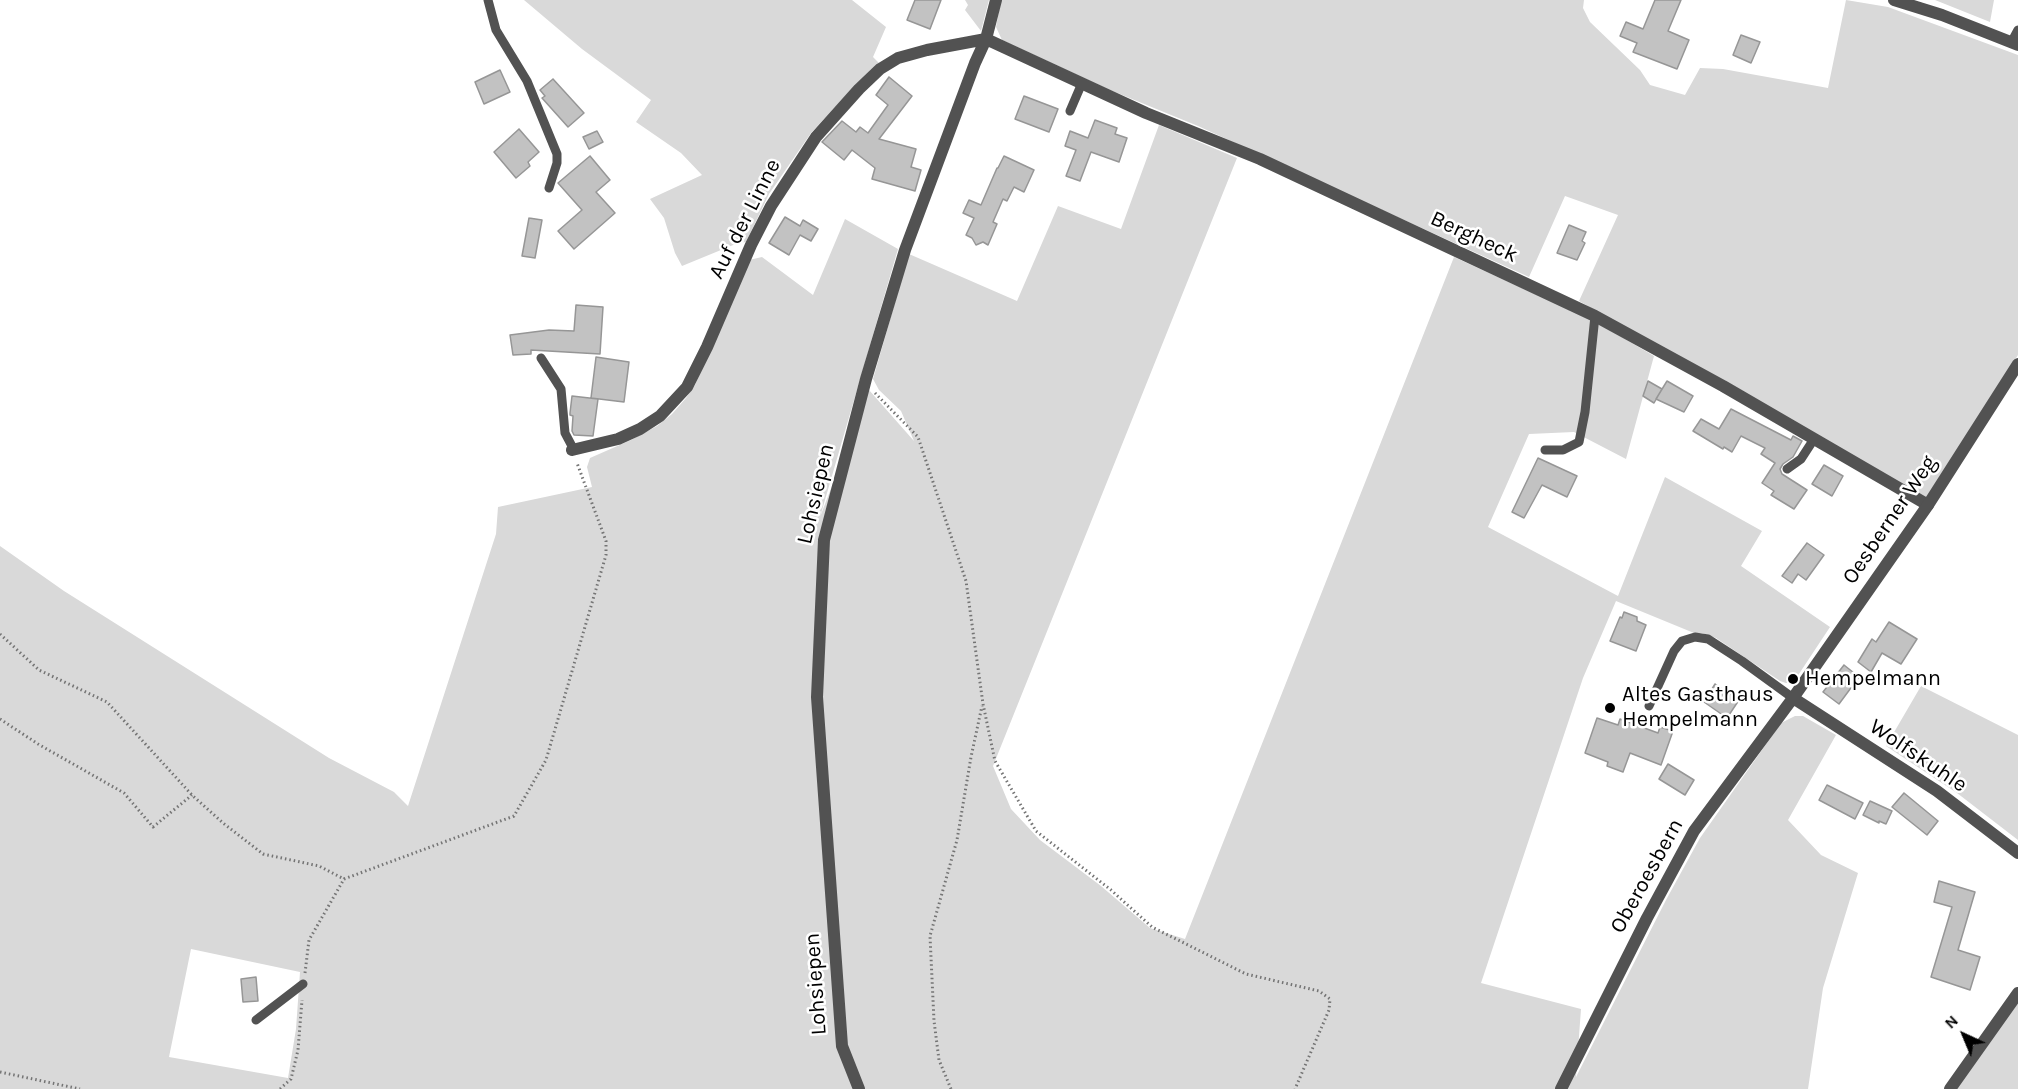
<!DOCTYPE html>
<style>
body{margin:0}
#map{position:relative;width:2018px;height:1089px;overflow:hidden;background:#fff;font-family:Karla,sans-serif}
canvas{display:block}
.north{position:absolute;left:1934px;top:1005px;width:60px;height:60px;-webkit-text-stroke:4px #fff;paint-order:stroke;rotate:316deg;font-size:16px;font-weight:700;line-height:24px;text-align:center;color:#000}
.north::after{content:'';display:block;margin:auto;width:21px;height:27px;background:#000;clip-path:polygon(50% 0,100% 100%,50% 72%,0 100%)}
</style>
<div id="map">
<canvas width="2018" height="1089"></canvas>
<div class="north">N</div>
</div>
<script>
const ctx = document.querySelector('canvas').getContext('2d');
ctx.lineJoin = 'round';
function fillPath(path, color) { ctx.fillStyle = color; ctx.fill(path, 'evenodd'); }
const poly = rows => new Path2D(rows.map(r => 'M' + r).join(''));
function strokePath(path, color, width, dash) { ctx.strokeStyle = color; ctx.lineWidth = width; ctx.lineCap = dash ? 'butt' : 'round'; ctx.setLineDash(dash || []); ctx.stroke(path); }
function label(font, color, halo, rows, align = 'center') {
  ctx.font = font + ' Karla,sans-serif'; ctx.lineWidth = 5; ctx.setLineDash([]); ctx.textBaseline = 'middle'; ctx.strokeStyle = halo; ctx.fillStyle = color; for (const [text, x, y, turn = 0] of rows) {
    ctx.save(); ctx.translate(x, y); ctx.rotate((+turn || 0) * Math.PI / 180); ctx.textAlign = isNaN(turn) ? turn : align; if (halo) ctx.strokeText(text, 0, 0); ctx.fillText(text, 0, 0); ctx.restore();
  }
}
fillPath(poly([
 [524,0,852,0,886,27,873,57,879,63,857,83,811,133,769,194,746,242,738,243,682,266,675,253,664,218,650,199,702,175,681,153,636,122,651,100,582,49],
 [965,0,989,0,981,31,965,10,968,5],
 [1001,0,1584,0,1583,8,1590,22,1640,70,1650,85,1685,95,1700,68,1723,69,1828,88,1846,0,1888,7,2018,55,2018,355,1927,498,1579,301,1618,215,1565,196,1529,277,1198,126,1110,90,1002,40,996,27],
 [1935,0,1994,0,1990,22],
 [1159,125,1237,158,993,766,1011,809,1040,840,1101,886,1150,928,1185,939,1454,257,1596,322,1654,356,1626,459,1574,432,1529,434,1488,527,1618,596,1665,477,1762,531,1741,566,1830,627,1793,683,1786,683,1780,681,1716,638,1702,633,1694,633,1616,601,1583,678,1481,983,1581,1009,1576,1077,1666,900,1700,838,1781,723,1795,716,1803,716,1836,735,1788,820,1821,855,1858,873,1823,988,1808,1089,0,1089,0,546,64,591,329,758,394,792,408,806,496,534,498,507,592,487,587,467,590,458,631,440,657,426,672,414,686,398,695,385,749,260,762,257,813,295,845,219,898,249,820,517,869,390,914,441,901,411,879,390,873,379,909,254,1017,301,1058,206,1121,229],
 [191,949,300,972,296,1029,288,1078,169,1057],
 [1921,686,2018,735,2018,840,1957,793,1886,746],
 [2018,1002,2018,1089,1956,1089]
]), '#d9d9d9');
const building = poly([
 [915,0,941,0,930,29,907,20,915,0],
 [1655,0,1681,0,1668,31,1689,40,1677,69,1633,52,1637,43,1620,36,1626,22,1643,29,1655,0],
 [1741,35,1760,42,1751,63,1733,55,1741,35],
 [500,70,510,92,484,104,475,82,500,70],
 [889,77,912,96,879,139,916,149,911,167,921,170,915,191,872,179,875,168,852,150,844,160,822,142,842,121,856,132,860,127,868,133,888,105,876,95,889,77],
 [553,79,584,113,568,127,542,98,545,96,540,90,553,79],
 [1024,96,1058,109,1049,132,1015,119,1024,96],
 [1095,120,1117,128,1115,134,1127,138,1119,162,1091,152,1080,181,1066,176,1076,150,1065,146,1070,131,1088,138,1095,120],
 [519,129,539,152,528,162,530,166,516,178,494,152,519,129],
 [597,131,603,142,589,149,583,137,597,131],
 [590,156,610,180,596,192,615,213,574,249,558,231,582,210,558,183,590,156],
 [1004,156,1034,170,1024,192,1014,187,1007,201,1003,199,993,222,997,224,988,245,983,242,976,245,972,238,966,235,974,218,963,213,969,200,981,205,997,168,998,168,1004,156],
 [785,217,800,226,803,220,818,229,811,241,800,235,789,255,769,243,785,217],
 [529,218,542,220,535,258,522,256,529,218],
 [1569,225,1586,232,1582,241,1585,243,1577,260,1557,253,1569,225],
 [576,305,603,307,600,354,531,350,531,354,513,355,510,335,549,330,574,331,576,305],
 [596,357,629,362,624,402,591,398,596,357],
 [1648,381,1662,389,1654,403,1643,396,1648,381],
 [1667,381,1693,396,1684,412,1656,399,1667,381],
 [572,396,598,399,593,436,574,435,572,431,573,416,570,415,570,413,572,396],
 [1731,409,1791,440,1793,436,1802,441,1793,457,1783,464,1780,469,1782,474,1807,490,1794,509,1771,495,1774,491,1762,483,1775,463,1761,454,1765,448,1741,436,1732,452,1724,447,1723,449,1693,431,1701,419,1719,429,1731,409],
 [1538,458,1577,476,1567,497,1542,485,1524,518,1512,512,1538,458],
 [1824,465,1843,476,1832,496,1812,484,1824,465],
 [1807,543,1824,555,1806,580,1798,574,1792,583,1782,576,1807,543],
 [1624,612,1637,617,1637,621,1646,625,1636,651,1610,641,1620,617,1622,618,1624,612],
 [1889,622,1917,639,1901,664,1882,653,1871,672,1858,662,1872,639,1876,642,1889,622],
 [1844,665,1859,677,1839,704,1823,692,1844,665],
 [1715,684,1739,700,1727,718,1704,702,1715,684],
 [1597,718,1618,725,1620,719,1658,733,1660,727,1673,731,1661,765,1630,753,1623,772,1607,766,1608,762,1585,753,1597,718],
 [1668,764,1694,780,1685,795,1659,779,1668,764],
 [1827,785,1863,803,1855,819,1819,800,1827,785],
 [1904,793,1938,821,1927,835,1892,807,1904,793],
 [1870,801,1892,811,1886,824,1879,821,1879,823,1863,815,1870,801],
 [1939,881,1975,892,1958,950,1980,957,1970,990,1931,977,1952,907,1934,902,1939,881],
 [256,977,258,1001,243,1002,241,979,256,977]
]);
fillPath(building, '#c2c2c2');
strokePath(building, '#969696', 1.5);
strokePath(poly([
 [875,393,918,437,966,581,983,704,995,761,1036,831,1111,890,1152,927,1246,974,1319,991,1330,999,1329,1010,1295,1089],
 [0,634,39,670,107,702,192,795,223,823,263,854,319,866,344,879],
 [0,719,38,744,124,793,153,827,192,795],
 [305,973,309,940,344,879,514,816,546,760,606,555,606,541,577,463],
 [0,1072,80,1089],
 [280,1089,291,1079,298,1050,302,1000],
 [951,1089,939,1060,934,1021,930,936,957,840,971,757,982,706]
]), '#747474', 3, [1.5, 3]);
strokePath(poly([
 [488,0,496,30,527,81,557,154,557,163,549,188],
 [2011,43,2018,30],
 [1070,111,1082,83],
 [541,358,561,389,565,433,574,450],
 [1545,450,1563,450,1579,442,1585,412,1595,316],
 [1787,469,1801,459,1814,439],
 [1649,706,1674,651,1682,641,1695,637,1708,639,1742,661,1793,698],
 [256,1020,303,984]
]), '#525252', 9);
strokePath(poly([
 [986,39,1146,113,1260,159,1595,316,1723,386,1928,505],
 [572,450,618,439,640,429,660,416,687,387,707,347,751,245,771,206,816,137,859,89,880,69,898,58,927,50,986,39],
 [859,1089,842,1046,817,697,824,540,866,379,905,250,975,63,986,39,996,0],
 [1950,1089,2018,993]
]), '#525252', 12);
strokePath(poly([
 [1894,0,1942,15,2018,45],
 [1793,698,1937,791,2018,853],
 [1561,1089,1647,918,1694,831,1793,698,1928,505,2018,364]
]), '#525252', 12);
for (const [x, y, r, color] of [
 [1793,679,6,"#000"],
 [1610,708,6,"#000"]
]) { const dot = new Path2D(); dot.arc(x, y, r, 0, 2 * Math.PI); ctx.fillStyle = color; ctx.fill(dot); strokePath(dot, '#fff', 2); }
label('22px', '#000', '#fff', [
 ["Auf der Linne",745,219,-63],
 ["Bergheck",1474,237,25],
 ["Lohsiepen",816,494,-77],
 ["Oesberner Weg",1890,520,-56],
 ["Wolfskuhle",1918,756,34],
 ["Oberoesbern",1647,876,-61],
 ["Lohsiepen",816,984,-94]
]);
label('22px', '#000', '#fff', [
 ["Hempelmann",1805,679],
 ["Altes Gasthaus",1622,695],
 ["Hempelmann",1622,720]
], 'left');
</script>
